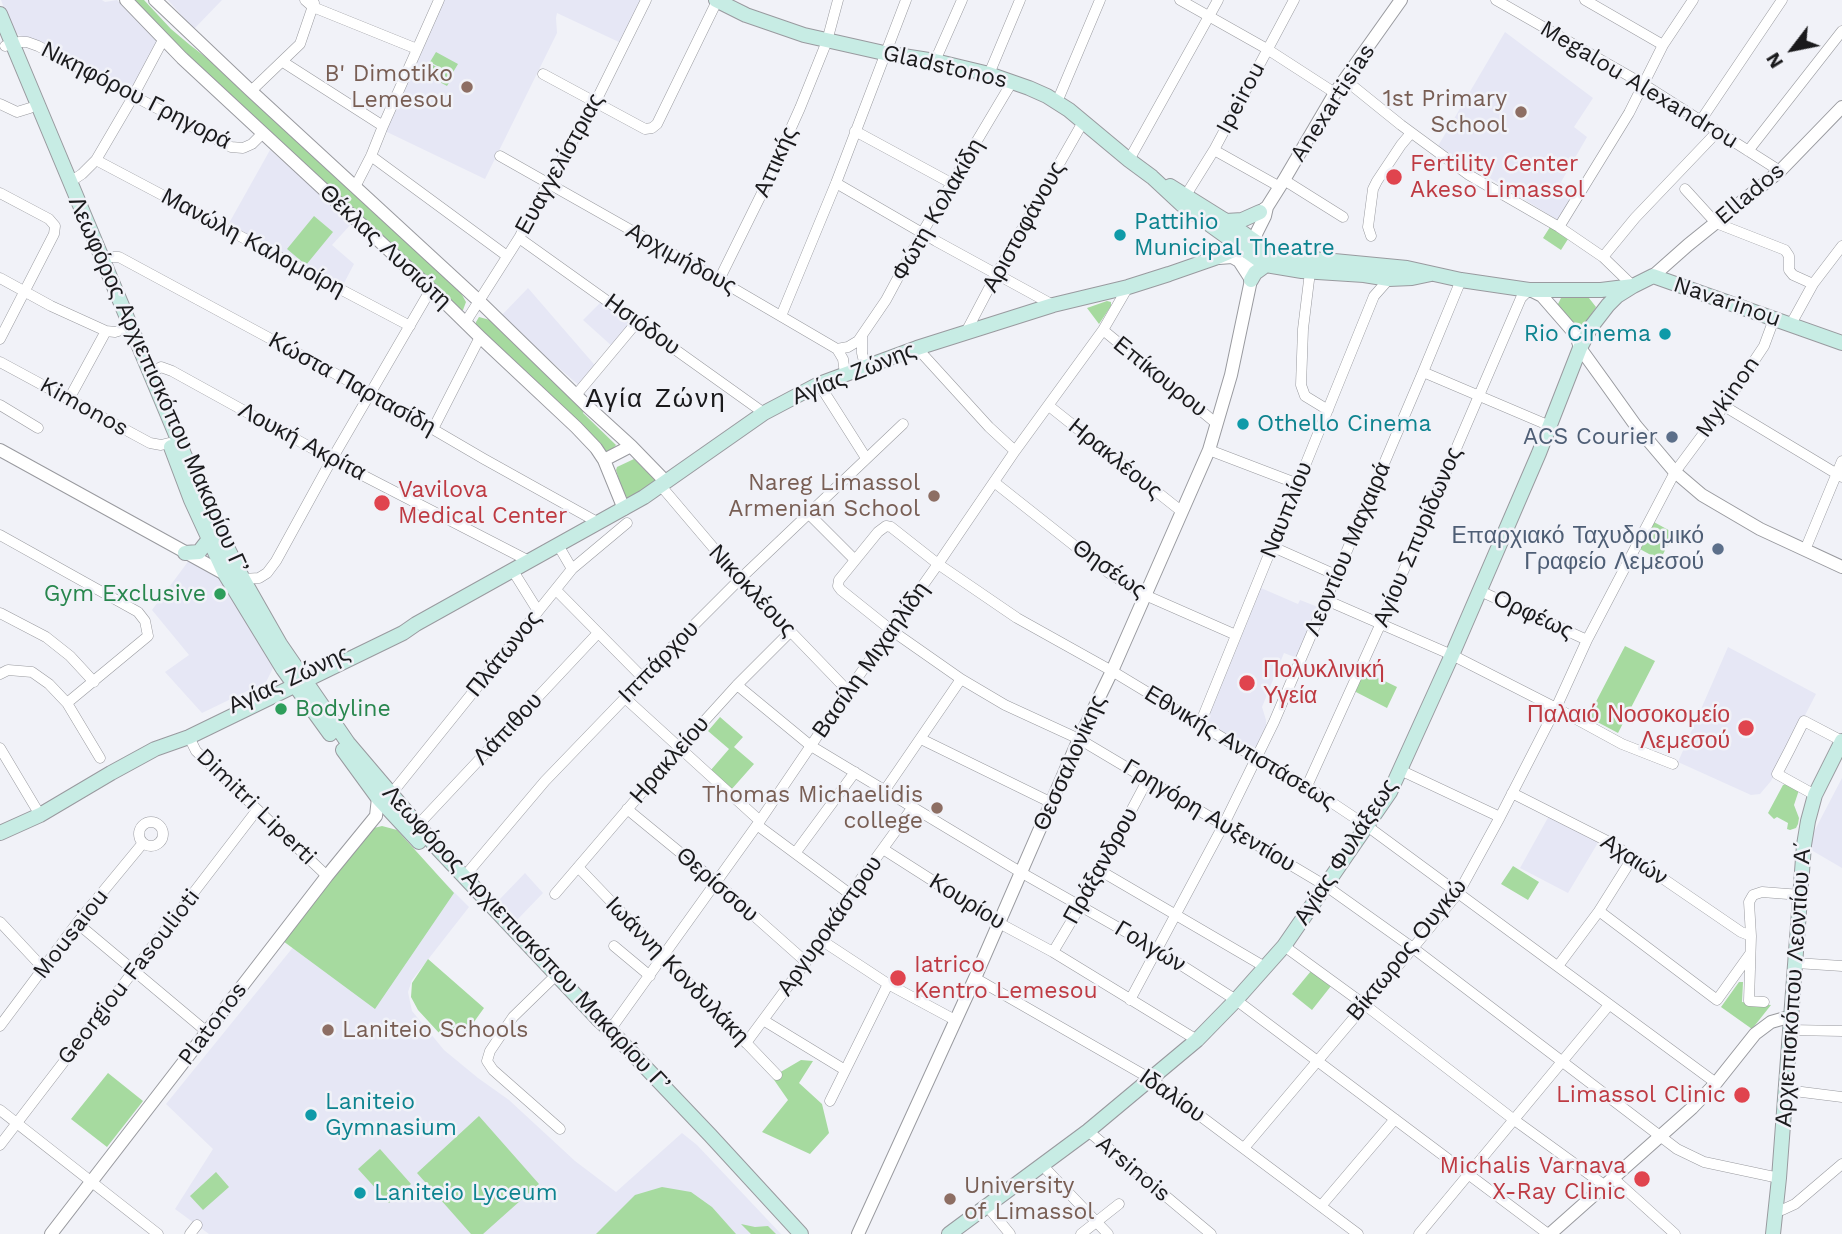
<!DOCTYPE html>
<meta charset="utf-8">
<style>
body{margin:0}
#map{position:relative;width:1842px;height:1234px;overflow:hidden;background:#f1f2f8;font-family:"Work Sans",sans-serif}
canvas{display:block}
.north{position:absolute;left:1758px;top:14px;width:70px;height:70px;-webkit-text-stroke:5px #f1f2f8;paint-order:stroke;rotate:238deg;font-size:19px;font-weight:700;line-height:28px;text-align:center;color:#1a1a1c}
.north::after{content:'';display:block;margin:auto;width:24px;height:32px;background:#1a1a1c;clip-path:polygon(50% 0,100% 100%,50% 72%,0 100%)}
</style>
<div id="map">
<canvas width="1842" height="1234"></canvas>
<div class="north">N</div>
</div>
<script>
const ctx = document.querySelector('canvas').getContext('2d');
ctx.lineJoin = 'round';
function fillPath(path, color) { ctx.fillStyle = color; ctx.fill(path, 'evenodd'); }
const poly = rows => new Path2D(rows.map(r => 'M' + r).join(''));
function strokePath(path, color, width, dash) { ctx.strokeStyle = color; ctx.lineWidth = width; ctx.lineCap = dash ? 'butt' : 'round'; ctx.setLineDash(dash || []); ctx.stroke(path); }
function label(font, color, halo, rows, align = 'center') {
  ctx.font = font + ' "Work Sans",sans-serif'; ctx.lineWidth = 5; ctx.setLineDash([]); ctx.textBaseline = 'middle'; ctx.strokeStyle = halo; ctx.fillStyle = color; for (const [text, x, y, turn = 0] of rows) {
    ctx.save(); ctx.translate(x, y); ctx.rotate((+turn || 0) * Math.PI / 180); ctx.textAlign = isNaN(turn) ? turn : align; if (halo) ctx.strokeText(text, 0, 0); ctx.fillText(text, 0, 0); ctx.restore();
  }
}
fillPath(poly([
 [1,0,102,0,105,2,117,0,158,41,132,88,13,32],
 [168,0,222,0,194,29],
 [442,0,644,0,621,43,557,13,556,18,557,33,485,179,385,131],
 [1505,32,1593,98,1574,127,1587,137,1561,182,1577,192,1559,221,1438,146],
 [270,150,352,223,332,245,354,264,342,287,228,225],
 [528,288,599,370,582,388,500,317],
 [602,301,630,320,630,326,613,347,583,320],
 [190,559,223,579,273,668,266,682,202,713,165,672,189,655,152,610],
 [1261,588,1298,604,1300,600,1318,607,1297,658,1284,653,1262,707,1266,720,1266,729,1256,749,1251,750,1208,724,1207,720],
 [1728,647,1816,694,1771,781,1760,794,1751,795,1678,762],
 [1842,778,1842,868,1806,847],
 [1550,814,1599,841,1568,893,1520,868],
 [384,835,393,835,437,875,469,907,412,980,408,992,412,1011,444,1050,478,1078,509,1100,575,1161,616,1192,682,1133,697,1145,781,1234,209,1234,175,1209,213,1149,166,1104],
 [525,873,543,893,517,920,499,900]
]), '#e6e7f5');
fillPath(poly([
 [131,0,144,0,171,29,190,45,212,62,461,293,466,302,463,310,459,310,142,14],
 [436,52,458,64,452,74,430,62],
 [431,64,453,76,447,86,425,74],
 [314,216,333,232,306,265,287,249],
 [1550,227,1568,239,1561,250,1543,238],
 [1585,293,1596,307,1582,330,1574,328,1556,308,1561,298],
 [1107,301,1111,302,1111,306,1099,324,1087,308],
 [479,317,490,320,585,409,583,413,616,445,611,451,609,453,602,448,476,325,476,322],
 [634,459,655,480,655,482,629,501,622,490,616,470,617,467],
 [1652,521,1674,533,1660,560,1638,548],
 [1625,646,1655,661,1618,733,1588,717],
 [1364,671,1397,687,1387,708,1354,691],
 [720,717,743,737,734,747,754,764,731,790,710,771,729,749,708,731],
 [1788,783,1799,790,1794,805,1799,818,1798,824,1796,828,1790,830,1787,829,1788,823,1777,817,1774,819,1768,813,1783,785],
 [382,826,397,830,454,893,375,1009,283,941,367,834,374,828],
 [1513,866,1539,882,1528,900,1501,884],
 [428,959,484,1008,466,1033,458,1025,448,1039,440,1034,418,1010,411,997,412,983],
 [1311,971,1331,986,1312,1010,1292,994],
 [1739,982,1743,982,1742,1002,1771,1005,1752,1029,1721,1007],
 [801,1060,813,1061,799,1083,822,1104,829,1133,810,1154,762,1132,788,1100,772,1077],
 [108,1073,143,1101,107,1147,71,1119],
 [479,1116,539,1184,483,1234,471,1234,417,1173],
 [380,1149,411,1184,389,1203,358,1169],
 [216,1172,229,1187,203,1210,190,1196],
 [662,1187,691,1192,712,1207,736,1234,596,1234,635,1195],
 [741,1224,755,1227,768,1226,776,1234,751,1234]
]), '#a6da9f');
const minor = poly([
 [305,0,313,7,417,49],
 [1180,0,1267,49,1335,93],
 [1496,0,1643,84,1780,171],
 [1585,0,1663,45],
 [5,46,19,42,27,42,38,46,231,147,243,148,252,144,263,133],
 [935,61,962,0],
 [283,62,383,126],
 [543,74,645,129,652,128,657,124,717,1],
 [989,74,1020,0],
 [1344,79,1401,125,1469,175,1559,227,1603,257,1633,286],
 [251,91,300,44,314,3],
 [1057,102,1100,0],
 [0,104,17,112,30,108],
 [1701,120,1782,0],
 [855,131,951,183],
 [1214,150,1280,187],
 [1748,151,1842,31],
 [371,156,507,256],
 [500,156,719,280,837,349,843,359,845,374],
 [96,160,410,326],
 [1129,160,1218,0],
 [1284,180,1343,217],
 [70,182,82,174,96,160,130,102,163,40],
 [836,183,936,241,1053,305],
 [355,187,371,156,383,126,439,0],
 [1685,189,1716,223,1785,250,1789,256,1789,270,1793,275,1813,284],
 [0,193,49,219,55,226,54,234,0,339],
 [1186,195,1214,150,1294,0],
 [1559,227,1629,113,1663,45,1693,0],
 [1371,236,1368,227,1373,189,1377,181,1401,145,1411,133],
 [519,238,764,413],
 [101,257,119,257,371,393,484,459,599,523],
 [1603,257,1635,218,1718,131],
 [1310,272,1303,329,1301,385,1305,396,1328,410],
 [0,278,51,306,106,331,115,332,131,327],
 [719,280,761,195,800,108,827,41,838,0],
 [781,316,836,183,906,0],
 [465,323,519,238,548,183,595,103,646,0],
 [1791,324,1813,284,1842,246],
 [1103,330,1217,424],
 [966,332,997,273,1083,122],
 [862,336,862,353,865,366],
 [917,348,989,427,1015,451],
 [837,349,848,347,858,341,886,300,922,233,1012,82],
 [0,362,150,443,161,445,169,443],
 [1423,372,1550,426],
 [149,374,161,367,172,371,337,462,529,561],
 [819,384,866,458],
 [576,395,637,322],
 [69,399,106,331],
 [0,405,38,428],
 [1049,406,1181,511],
 [1724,406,1842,477],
 [433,429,480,337],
 [1209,450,1298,484],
 [994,482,1109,573,1145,595,1236,635],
 [661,486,740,579,848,691],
 [809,514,855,560],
 [0,535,138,612,145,621,148,636,67,703],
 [558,545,572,569],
 [1273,547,1336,575],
 [1805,550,1842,461],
 [513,571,538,611],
 [243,579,259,578,267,573,276,561,332,459,431,289],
 [556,590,642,677],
 [1480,591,1587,640],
 [1326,600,1452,655,1556,708,1622,744,1673,764],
 [0,613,46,637,70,656,94,682],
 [0,674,8,670,32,672,49,684,67,703,100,758],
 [737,685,811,746,1022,873,1156,949,1236,1000,1548,1234],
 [625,698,760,821],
 [1200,724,1374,296,1389,279],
 [189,737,196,751,327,876],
 [921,739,1052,803],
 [0,748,40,815],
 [1400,770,1500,817],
 [1307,786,1381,623,1521,298,1529,290],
 [885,790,961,679],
 [1512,793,1611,843,1741,932,1751,936],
 [1815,795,1777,774,1790,749,1804,721,1842,741],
 [394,796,396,788,572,569,627,523],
 [627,809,716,882,806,962],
 '139 834a12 12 0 1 1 24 0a12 12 0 1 1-24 0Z',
 [757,825,850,894],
 [417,826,598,633],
 [883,849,999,923,1053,952,1197,1040],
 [796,852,855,772],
 [578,867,777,1075],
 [1099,870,1265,967],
 [464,877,545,781,625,698,642,677,740,579,903,424],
 [555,894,679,749,737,685,790,632],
 [1599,911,1717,1000,1750,954],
 [0,922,43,968],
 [77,923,207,1032],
 [821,940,888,984,955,1020],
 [614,946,650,976],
 [1284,946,1365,1005,1513,1119,1604,1185],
 [1053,952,1081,905,1148,779],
 [1796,963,1842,966],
 [1558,966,1599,911,1633,857],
 [975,978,1151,1079,1358,1234],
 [551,980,513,1017,490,1051,487,1061,493,1070,560,1129],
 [1130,1000,1224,824,1274,722,1423,372,1461,280],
 [1764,1002,1749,1001,1751,936,1749,902,1753,895,1762,892,1801,895],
 [763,1020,845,1070],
 [0,1026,77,923,143,843],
 [610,1030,757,825,848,691,938,564,1015,451,1103,330,1128,287],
 [1790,1030,1842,1031],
 [746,1043,806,962,850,894,913,807],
 [1716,1083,1367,826,1307,786,1256,758,1112,671,1017,618,938,564,891,527,886,526,878,532,839,580,838,586,841,590,891,630,961,679,1005,705,1079,739,1326,886,1413,948,1677,1149,1704,1162,1779,1178],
 [1786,1090,1842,1097],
 [830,1101,888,984],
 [0,1110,158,1234],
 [1088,1131,1211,1234],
 [0,1145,257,810],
 [1244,1148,1413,948,1459,892,1500,817,1556,708,1587,640,1675,472,1724,406,1764,346,1774,319],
 [1042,1165,1108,1234],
 [1613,1178,1675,1234],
 [987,1206,1010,1234],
 [1321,1206,1395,1119],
 [1776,1210,1782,1210,1795,1204,1842,1164],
 [190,1234,197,1225],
 [1081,1234,1119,1204],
 [1419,1234,1609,1005]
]);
const tertiary = poly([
 [126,0,182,58,431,289,480,337,576,427,596,448,604,460,624,509],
 [155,0,251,91,479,301,586,405,631,446,666,482],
 [1260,212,1267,207,1284,180,1335,93,1401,0],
 [1219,258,1232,257,1239,261,1250,278],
 [1653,276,1688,245,1780,171,1842,107],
 [1530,290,1542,296,1576,335,1580,348,1606,384,1636,426,1675,472,1702,495,1760,529,1842,567],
 [0,450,225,574],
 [604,460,631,446],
 [51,1234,327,876,376,816,378,798],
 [858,1234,975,978,1079,739,1112,671,1209,450,1231,375,1251,280,1250,254,1257,232,1265,216,1267,207],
 [1550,1234,1692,1108,1716,1083,1755,1034,1771,1022,1792,1016]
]);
const secondary = poly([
 [716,0,746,15,804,35,884,53,935,61,989,74,1029,88,1047,96,1069,110,1129,160,1152,177,1181,204,1266,265,1302,271,1364,275,1389,279,1412,278,1431,274],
 [0,14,202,497,243,579,280,644,348,743,439,850,598,1019,610,1030,710,1135,801,1234],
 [1170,186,1226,221,1269,251,1282,256,1407,268,1461,280,1529,290,1601,290,1633,286,1653,276,1842,343],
 [1226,221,1242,220,1260,212],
 [1251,280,1255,273,1266,265],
 [171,447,191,500,225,574,283,669,330,734],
 [185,553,199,552,209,539],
 [343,750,378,798,419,842],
 [0,833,40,815,111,773,155,749,189,737,403,633,416,624,644,497,764,413,819,384,917,348,1053,305,1128,287,1169,274,1215,258,1254,241],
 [949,1234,1088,1131,1197,1040,1236,1000,1284,946,1390,792,1452,655,1539,453,1580,348,1591,327,1608,305,1617,296,1633,286],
 [1773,1234,1779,1178,1804,845,1808,821,1815,795,1842,741]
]);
strokePath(minor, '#999a9f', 11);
strokePath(tertiary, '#999a9f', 14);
strokePath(secondary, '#999a9f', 16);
strokePath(minor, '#fff', 10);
strokePath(tertiary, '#fff', 12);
strokePath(secondary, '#c7ece4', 14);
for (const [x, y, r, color] of [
 [467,87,7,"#8d6e63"],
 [1521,112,7,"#8d6e63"],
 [1394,177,9,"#e0444e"],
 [1120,235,7,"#0f9aa8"],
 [1665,334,7,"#0f9aa8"],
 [1243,424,7,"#0f9aa8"],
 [1672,437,7,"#5c6f8a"],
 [934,496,7,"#8d6e63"],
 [382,503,9,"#e0444e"],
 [1718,549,7,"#5c6f8a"],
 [220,594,7,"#2e9e5b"],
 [1247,683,9,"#e0444e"],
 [281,709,7,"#2e9e5b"],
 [1746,728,9,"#e0444e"],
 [937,808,7,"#8d6e63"],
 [898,978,9,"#e0444e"],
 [328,1030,7,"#8d6e63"],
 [1742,1095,9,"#e0444e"],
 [311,1115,7,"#0f9aa8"],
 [1642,1179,9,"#e0444e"],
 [360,1193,7,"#0f9aa8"],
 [950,1199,7,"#8d6e63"]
]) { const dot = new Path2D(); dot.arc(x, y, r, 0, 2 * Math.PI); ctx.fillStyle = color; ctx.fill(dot); strokePath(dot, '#f1f2f8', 2.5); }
label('23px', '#1a1a1c', '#f1f2f8', [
 ["Gladstonos",945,67,13],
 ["Megalou Alexandrou",1639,85,31],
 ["Νικηφόρου Γρηγορά",136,96,27],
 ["Ipeirou",1241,98,-62],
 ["Anexartisias",1333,103,-57],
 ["Αττικής",776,162,-66],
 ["Ευαγγελίστριας",560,164,-61],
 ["Ellados",1750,194,-40],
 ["Φώτη Κολακίδη",938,210,-60],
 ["Αριστοφάνους",1024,227,-61],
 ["Μανώλη Καλομοίρη",253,243,28],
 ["Θέκλας Λυσιώτη",385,247,43],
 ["Αρχιμήδους",681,259,29],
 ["Navarinou",1727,302,19],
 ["Ησιόδου",642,325,36],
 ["Αγίας Ζώνης",854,374,-22],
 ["Επίκουρου",1160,377,39],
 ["Κώστα Παρτασίδη",352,384,29],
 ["Λεωφόρος Αρχιεπισκόπου Μακαρίου Γ’",158,385,66],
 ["Mykinon",1728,397,-55],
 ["Kimonos",84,407,29],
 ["Λουκή Ακρίτα",302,442,28],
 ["Ηρακλέους",1115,459,39],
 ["Ναυπλίου",1287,510,-68],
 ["Αγίου Σπυρίδωνος",1418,537,-67],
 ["Λεοντίου Μαχαιρά",1348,549,-67],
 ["Θησέως",1109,569,35],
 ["Νικοκλέους",752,591,47],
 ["Ορφέως",1533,615,25],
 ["Πλάτωνος",504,654,-51],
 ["Βασίλη Μιχαηλίδη",871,660,-55],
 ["Ιππάρχου",659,662,-46],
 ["Αγίας Ζώνης",289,680,-25],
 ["Λάπιθου",508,729,-47],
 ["Εθνικής Αντιστάσεως",1240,748,31],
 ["Ηρακλείου",670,760,-49],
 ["Θεσσαλονίκης",1070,763,-66],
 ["Dimitri Liperti",256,807,44],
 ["Γρηγόρη Αυξεντίου",1209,816,31],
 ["Αγίας Φυλάξεως",1346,852,-57],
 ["Αχαιών",1634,860,33],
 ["Πράξανδρου",1101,866,-61],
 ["Θερίσσου",717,885,41],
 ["Κουρίου",967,902,32],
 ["Αργυροκάστρου",830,926,-55],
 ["Mousaiou",71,934,-52],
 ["Λεωφόρος Αρχιεπισκόπου Μακαρίου Γ’",526,939,47],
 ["Γολγών",1150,947,31],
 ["Βίκτωρος Ουγκώ",1407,950,-51],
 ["Ιωάννη Κονδυλάκη",677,971,46],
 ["Georgiou Fasoulioti",129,977,-52],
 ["Αρχιεπισκόπου Λεοντίου Α΄",1794,984,-86],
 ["Platonos",213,1024,-53],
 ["Ιδαλίου",1172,1096,35],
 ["Arsinois",1133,1169,40]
]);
label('23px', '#785e54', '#f1f2f8', [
 ["B' Dimotiko",453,74],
 ["Lemesou",453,100],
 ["1st Primary",1507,99],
 ["School",1507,125],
 ["Nareg Limassol",920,483],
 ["Armenian School",920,509],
 ["Thomas Michaelidis",923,795],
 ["college",923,821],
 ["Laniteio Schools",342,1030,"left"],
 ["University",964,1186,"left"],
 ["of Limassol",964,1212,"left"]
], 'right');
label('23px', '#be3a42', '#f1f2f8', [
 ["Fertility Center",1410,164],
 ["Akeso Limassol",1410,190],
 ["Vavilova",398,490],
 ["Medical Center",398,516],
 ["Πολυκλινική",1263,670],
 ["Υγεία",1263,696],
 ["Παλαιό Νοσοκομείο",1730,715,"right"],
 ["Λεμεσού",1730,741,"right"],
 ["Iatrico",914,965],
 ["Kentro Lemesou",914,991],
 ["Limassol Clinic",1726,1095,"right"],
 ["Michalis Varnava",1626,1166,"right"],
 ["X-Ray Clinic",1626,1192,"right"]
], 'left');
label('23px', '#0d838f', '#f1f2f8', [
 ["Pattihio",1134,222],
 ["Municipal Theatre",1134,248],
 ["Rio Cinema",1651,334,"right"],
 ["Othello Cinema",1257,424],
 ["Laniteio",325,1102],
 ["Gymnasium",325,1128],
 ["Laniteio Lyceum",374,1193]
], 'left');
label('23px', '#4e5e75', '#f1f2f8', [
 ["ACS Courier",1658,437],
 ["Επαρχιακό Ταχυδρομικό",1704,536],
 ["Γραφείο Λεμεσού",1704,562]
], 'right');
label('23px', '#27864d', '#f1f2f8', [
 ["Gym Exclusive",206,594],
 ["Bodyline",295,709,"left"]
], 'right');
ctx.letterSpacing = '2px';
label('26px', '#1a1a1c', '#f1f2f8', [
 ["Αγία Ζώνη",656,399]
]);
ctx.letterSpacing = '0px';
</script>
